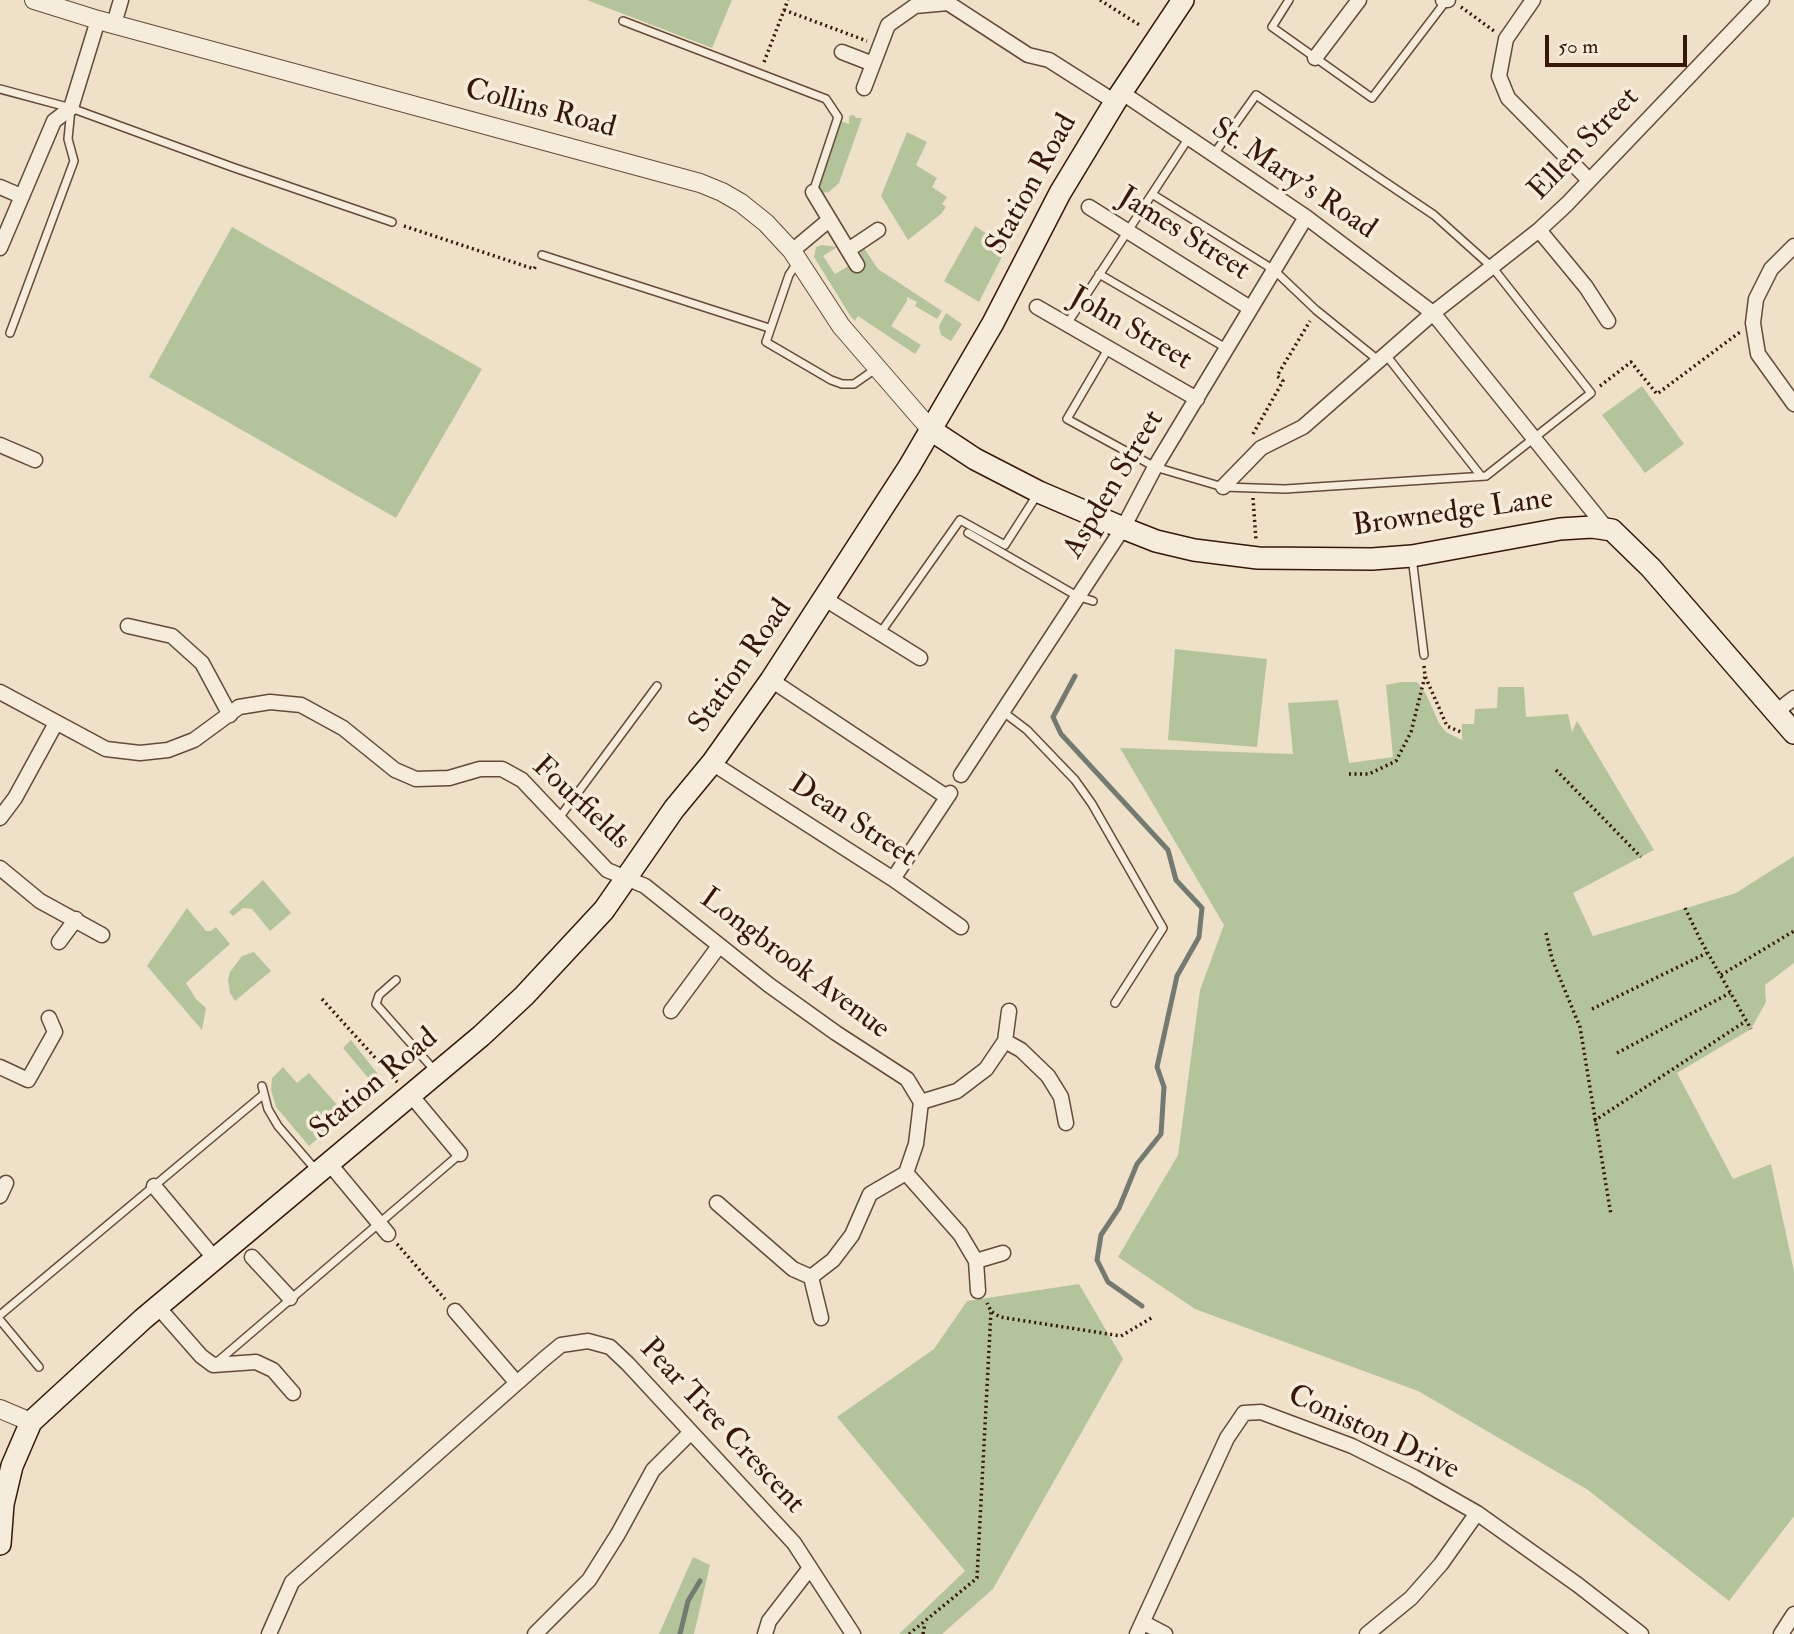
<!DOCTYPE html>
<style>
body{margin:0}
#map{position:relative;width:1794px;height:1634px;overflow:hidden;background:#efe1c8;font-family:"IM FELL Double Pica",serif}
canvas{display:block}
.scale{position:absolute;left:1545px;top:35px;width:142px;height:32px;box-sizing:border-box;border:4px solid #371707;border-top:0;padding-left:9px;font-size:21px;line-height:24px;white-space:nowrap;color:#371707;-webkit-text-stroke:5px #f5ecdb;paint-order:stroke}
</style>
<div id="map">
<canvas width="1794" height="1634"></canvas>
<div class="scale">50 m</div>
</div>
<script>
const ctx = document.querySelector('canvas').getContext('2d');
ctx.lineJoin = 'round';
function fillPath(path, color) { ctx.fillStyle = color; ctx.fill(path, 'evenodd'); }
const poly = rows => new Path2D(rows.map(r => 'M' + r).join(''));
function strokePath(path, color, width, dash) { ctx.strokeStyle = color; ctx.lineWidth = width; ctx.lineCap = dash ? 'butt' : 'round'; ctx.setLineDash(dash || []); ctx.stroke(path); }
function label(font, color, halo, rows, align = 'center') {
  ctx.font = font + ' "IM FELL Double Pica",serif'; ctx.lineWidth = 7; ctx.setLineDash([]); ctx.textBaseline = 'middle'; ctx.strokeStyle = halo; ctx.fillStyle = color; for (const [text, x, y, turn = 0] of rows) {
    ctx.save(); ctx.translate(x, y); ctx.rotate((+turn || 0) * Math.PI / 180); ctx.textAlign = isNaN(turn) ? turn : align; if (halo) ctx.strokeText(text, 0, 0); ctx.fillText(text, 0, 0); ctx.restore();
  }
}
fillPath(poly([
 [587,0,732,0,712,48],
 [854,115,856,118,862,118,839,183,829,192,822,193,819,187,841,121,849,124,849,116],
 [907,132,927,142,916,165,937,178,932,187,947,197,942,204,946,207,941,214,908,240,881,196],
 [975,226,1007,247,979,302,944,281],
 [232,227,482,369,396,518,149,377],
 [822,245,837,247,823,256,835,274,850,265,854,272,866,264,860,252,864,248,878,269,942,311,937,319,915,306,917,302,907,297,907,301,891,326,921,345,915,354,858,316,855,321,851,317,814,257,816,247],
 [946,313,962,324,951,341,941,335,939,326],
 [1642,386,1684,444,1645,473,1602,415],
 [1175,649,1267,659,1257,747,1168,740],
 [1401,682,1417,682,1426,694,1439,723,1446,732,1462,740,1462,724,1474,724,1475,709,1497,708,1498,687,1524,687,1526,717,1568,714,1572,732,1577,721,1654,850,1573,893,1593,936,1736,893,1794,856,1794,963,1765,985,1766,1002,1751,1029,1677,1073,1733,1179,1771,1164,1794,1271,1794,1516,1729,1601,1588,1490,1418,1391,1195,1309,1118,1257,1178,1155,1200,990,1224,925,1120,748,1293,754,1288,703,1338,700,1349,763,1393,757,1386,685],
 [263,880,291,913,270,931,252,909,243,908,233,916,229,912],
 [187,908,206,931,211,931,216,927,230,944,186,983,196,999,206,1008,202,1030,147,966],
 [254,952,271,971,235,1001,230,993,228,980,230,972,242,956],
 [351,1040,385,1083,309,1146,276,1107,271,1090,272,1078,283,1067,297,1083,309,1073,339,1107,370,1080,343,1048],
 [1079,1284,1123,1359,993,1589,942,1634,899,1634,965,1571,837,1417,934,1349,967,1301],
 [693,1557,710,1565,694,1634,659,1634]
]), '#b4c49a');
strokePath(poly([
 [1075,676,1053,717,1061,734,1168,850,1176,880,1202,908,1199,937,1177,976,1157,1067,1164,1087,1161,1134,1137,1164,1119,1208,1101,1235,1097,1260,1108,1282,1142,1306],
 [680,1634,688,1601,700,1581]
]), '#727b71', 5);
const service = poly([
 [1289,0,1272,27,1372,98,1446,1],
 [623,21,826,99,838,117,813,192],
 [0,89,71,108,232,167,392,222],
 [1152,194,1274,270,1316,310,1378,360],
 [542,255,769,328],
 [797,263,789,275,766,342,831,380,842,384,854,384,877,368],
 [1099,274,1226,348],
 [1067,324,1188,139],
 [10,333,74,161,68,139,71,109],
 [1108,349,1067,419,1155,467,1223,487,1285,489,1486,476,1591,393,1493,268,1434,215,1256,95,1214,154],
 [1386,355,1481,476],
 [968,533,1077,596,1093,601],
 [1412,557,1424,655],
 [881,632,960,520,1005,545,1037,495],
 [1002,711,1027,730,1075,780,1092,804,1163,928,1115,1003],
 [559,818,657,686],
 [396,980,379,995,376,1004,436,1072],
 [262,1086,268,1109,278,1126,315,1169],
 [0,1315,264,1094],
 [0,1320,39,1367],
 [216,1363,460,1154]
]);
const minor = poly([
 [1443,0,1448,0],
 [1533,0,1506,39,1499,76,1508,98,1589,180],
 [114,24,121,0],
 [842,52,873,64],
 [1315,58,1359,0],
 [864,88,888,25,915,6,948,3,1028,55,1049,60,1115,102],
 [1121,92,1306,217,1433,313,1607,529],
 [0,187,21,196],
 [813,192,857,265],
 [1089,207,1250,308],
 [1539,230,1586,287,1608,321],
 [1794,246,1771,269,1756,299,1753,323,1758,354,1794,404],
 [0,248,54,121,71,108,98,20],
 [848,250,878,230],
 [792,251,829,220],
 [1037,307,1197,399],
 [0,445,35,460],
 [1223,487,1261,448,1303,427,1433,313,1539,230,1567,204,1762,0],
 [825,599,920,658],
 [128,626,172,636,202,663,230,715],
 [771,680,947,797],
 [0,692,106,749,140,753,168,750,194,740,239,707,270,702,301,705,343,728,395,770,416,779,449,778,480,769,502,769,522,780,607,870,645,886,769,985,836,1033,907,1079,921,1102,916,1144,906,1173,870,1194,852,1235,833,1260,811,1277,793,1269,717,1203],
 [1777,711,1794,698],
 [712,763,893,879,961,927],
 [961,775,1123,528,1155,467,1306,217],
 [0,818,15,798,56,723],
 [0,868,40,901,102,935],
 [893,879,950,793],
 [59,942,76,919],
 [671,1011,719,946],
 [1005,1041,1009,1011],
 [0,1067,28,1080,55,1032,49,1018],
 [410,1094,460,1154],
 [921,1102,957,1091,986,1069,1005,1041,1021,1050,1048,1076,1061,1097,1066,1123],
 [329,1163,388,1234],
 [906,1173,960,1234,976,1261,978,1291],
 [154,1186,215,1259],
 [0,1196,6,1183],
 [252,1257,290,1298],
 [976,1261,1003,1253],
 [811,1277,821,1318],
 [158,1307,201,1356,213,1365,256,1362,273,1370,293,1393],
 [455,1311,516,1382],
 [1144,1623,1165,1634],
 [269,1634,292,1582,544,1359,561,1345,588,1341,610,1347,628,1364,794,1543,853,1634],
 [535,1634,589,1580,618,1534,653,1470,691,1432],
 [765,1634,769,1621,810,1568],
 [1137,1634,1227,1438,1244,1413,1261,1412,1352,1446,1414,1477,1477,1513,1578,1585,1641,1634],
 [1367,1634,1411,1598,1441,1564,1477,1513],
 [1781,1634,1794,1614]
]);
const tertiary = poly([
 [34,0,98,20,700,183,722,192,741,203,766,223,792,251,841,326,931,430],
 [0,1409,31,1422]
]);
const secondary = poly([
 [931,430,975,459,1039,492,1123,528,1156,541,1194,550,1258,558,1372,559,1412,556,1560,529,1592,527,1612,530,1651,568,1794,733],
 [0,1544,3,1504,12,1466,31,1422,143,1319,481,1036,524,996,604,910,674,809,712,763,771,680,909,467,993,323,1060,193,1115,102,1183,0]
]);
strokePath(service, '#654a37', 10);
strokePath(minor, '#654a37', 17);
strokePath(tertiary, '#654a37', 20);
strokePath(secondary, '#371707', 24);
strokePath(poly([
 [1100,0,1141,26],
 [1461,7,1494,31],
 [784,10,867,41],
 [764,62,788,0],
 [404,226,534,269,537,264],
 [1600,386,1631,362,1657,394,1740,332],
 [1253,434,1283,381,1277,376,1310,321],
 [1253,498,1256,540],
 [1424,666,1425,676,1447,726,1463,733],
 [1556,770,1641,857],
 [1349,774,1369,774,1396,761,1411,732,1425,676],
 [1685,908,1701,941,1751,1029],
 [1546,933,1552,959,1580,1027,1611,1215],
 [1721,975,1794,931],
 [322,999,398,1083],
 [1592,1009,1707,953],
 [1617,1053,1730,993],
 [1594,1121,1746,1021],
 [397,1244,445,1299],
 [992,1312,1000,1317,1121,1336,1153,1317],
 [909,1634,977,1578,991,1311,987,1303],
 [923,1634,925,1623]
]), '#371707', 3.5, [2, 3.5]);
strokePath(service, '#f5ecdb', 7);
strokePath(minor, '#f5ecdb', 14);
strokePath(tertiary, '#f5ecdb', 18);
strokePath(secondary, '#f5ecdb', 21);
label('30px', '#371707', '#f5ecdb', [
 ["Collins Road",540,110,15],
 ["Ellen Street",1585,145,-46],
 ["St. Mary's Road",1293,180,34],
 ["Station Road",1033,185,-61],
 ["James Street",1183,235,32],
 ["John Street",1130,330,30],
 ["Aspden Street",1115,485,-59],
 ["Brownedge Lane",1453,514,-8],
 ["Station Road",742,667,-55],
 ["Fourfields",580,804,43],
 ["Dean Street",852,822,33],
 ["Longbrook Avenue",794,965,37],
 ["Station Road",375,1085,-40],
 ["Pear Tree Crescent",721,1427,47],
 ["Coniston Drive",1373,1434,25]
]);
</script>
